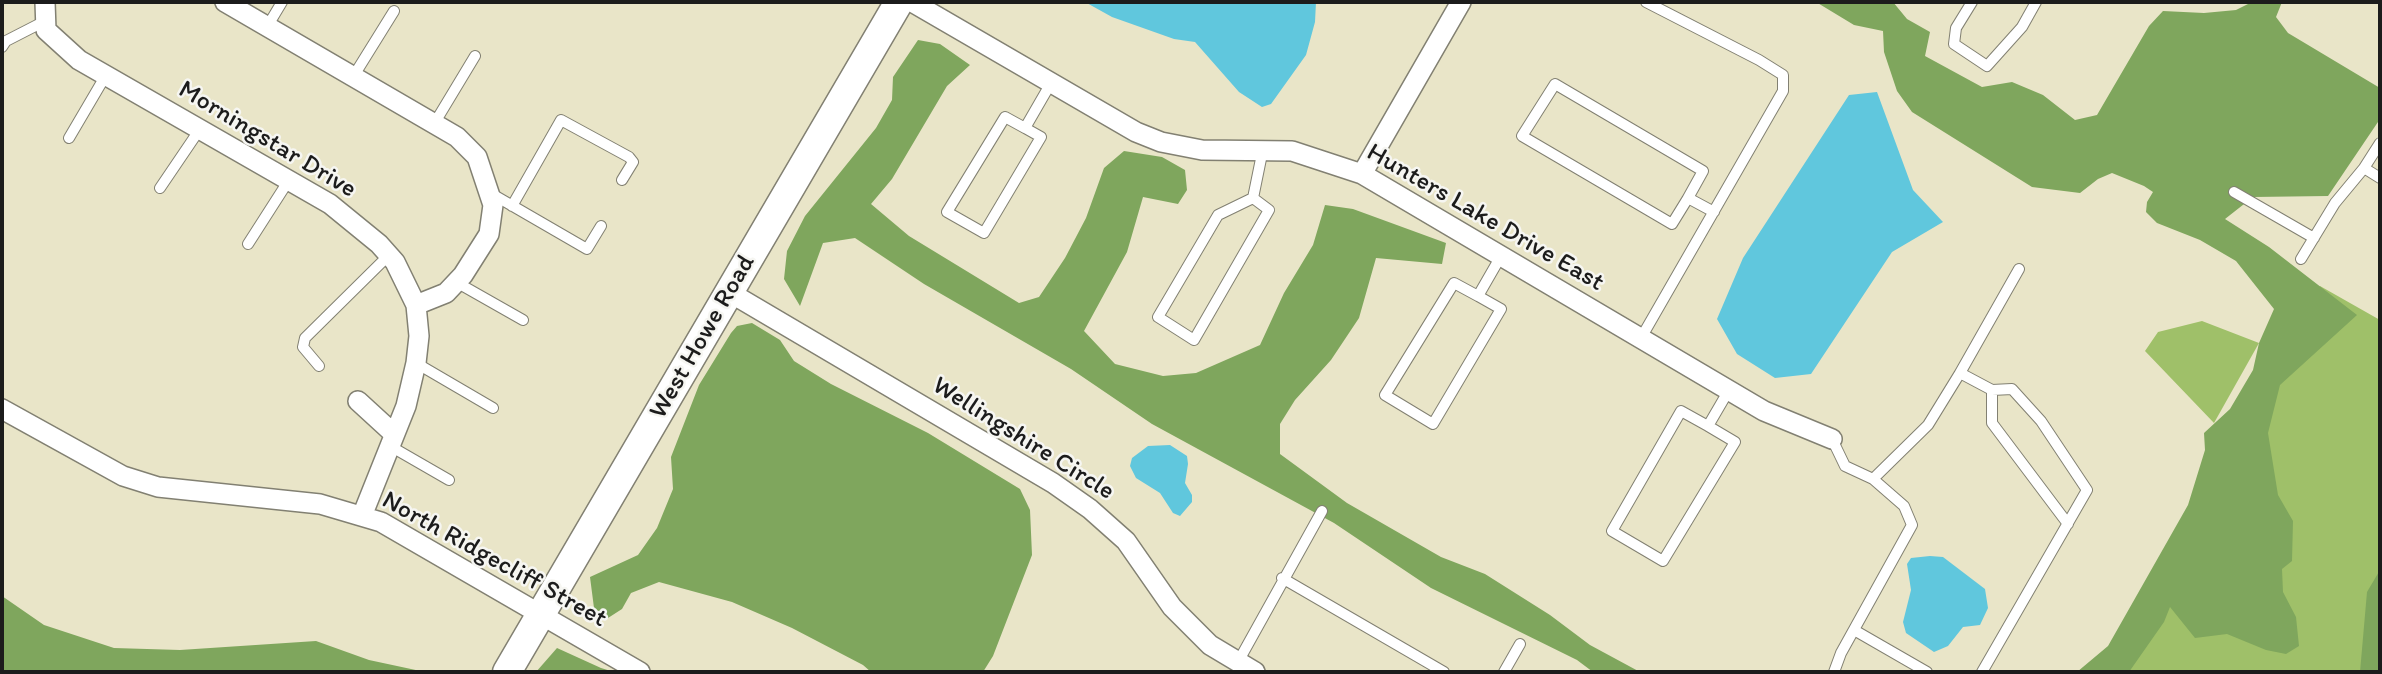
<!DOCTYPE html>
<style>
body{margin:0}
#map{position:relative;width:2382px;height:674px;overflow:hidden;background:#e9e5c8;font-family:Itim,sans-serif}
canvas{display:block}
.frame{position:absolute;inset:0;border:4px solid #1c1c1c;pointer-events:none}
</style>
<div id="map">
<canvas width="2382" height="674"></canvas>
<div class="frame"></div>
</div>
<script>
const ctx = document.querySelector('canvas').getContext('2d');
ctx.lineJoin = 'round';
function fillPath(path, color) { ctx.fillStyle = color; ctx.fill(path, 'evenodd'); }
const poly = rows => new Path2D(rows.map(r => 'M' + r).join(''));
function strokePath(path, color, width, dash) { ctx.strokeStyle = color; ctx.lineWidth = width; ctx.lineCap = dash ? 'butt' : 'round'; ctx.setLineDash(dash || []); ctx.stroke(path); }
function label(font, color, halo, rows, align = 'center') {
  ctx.font = font + ' Itim,sans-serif'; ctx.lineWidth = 5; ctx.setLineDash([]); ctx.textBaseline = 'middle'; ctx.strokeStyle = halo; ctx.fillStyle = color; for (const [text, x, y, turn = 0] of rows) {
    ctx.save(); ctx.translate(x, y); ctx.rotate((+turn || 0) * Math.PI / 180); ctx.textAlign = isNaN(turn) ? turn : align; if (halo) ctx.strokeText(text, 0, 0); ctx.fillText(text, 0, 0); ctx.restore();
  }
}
fillPath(poly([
 [2320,286,2380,320,2380,672,2094,672],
 [2202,321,2259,343,2214,423,2145,351,2158,332]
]), '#9fc069');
fillPath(poly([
 [1816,2,1893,2,1907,19,1930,32,1925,56,1982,87,2012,82,2043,95,2075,120,2097,115,2149,26,2163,11,2204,13,2236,10,2252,2,2282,2,2276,17,2288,33,2380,88,2380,119,2328,196,2253,197,2225,219,2269,247,2357,315,2280,385,2268,433,2278,495,2293,521,2292,561,2282,569,2283,592,2296,617,2299,646,2286,654,2266,650,2227,634,2195,638,2170,607,2164,622,2129,672,2077,672,2108,646,2188,505,2205,450,2204,433,2230,409,2253,370,2259,343,2274,309,2236,261,2200,240,2157,223,2146,212,2147,202,2153,192,2144,186,2112,173,2098,179,2080,193,2032,187,1912,112,1897,91,1884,52,1883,31,1854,25],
 [918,40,940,44,970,65,947,86,892,179,871,204,909,236,1019,303,1039,297,1065,258,1086,218,1104,168,1124,151,1162,157,1185,170,1187,190,1178,204,1143,197,1127,252,1084,331,1115,364,1163,376,1196,373,1260,345,1284,293,1313,245,1325,205,1353,209,1446,243,1442,264,1376,258,1359,318,1331,360,1295,400,1280,424,1280,454,1347,503,1441,557,1485,574,1550,615,1590,645,1640,672,1593,672,1577,660,1431,588,1334,523,1152,424,1071,369,924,284,855,238,823,243,800,306,784,279,787,251,805,216,876,128,892,100,893,77],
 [752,323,780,340,794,361,831,384,928,433,1020,489,1030,510,1032,555,993,656,983,672,871,672,863,665,792,628,732,602,659,582,631,593,622,609,608,618,594,608,590,577,638,555,657,528,673,489,671,457,699,385,731,333,737,326],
 [2380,570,2380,672,2360,672,2367,592],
 [2,596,44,625,114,648,180,650,316,641,369,660,425,672,2,672],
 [557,648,601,668,614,672,536,672]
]), '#7fa65d');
fillPath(poly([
 [1085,2,1316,2,1315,22,1306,55,1271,104,1262,107,1239,92,1195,42,1174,39,1112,17],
 [1877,92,1913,190,1943,222,1892,252,1811,374,1775,378,1737,354,1717,319,1743,258,1849,95],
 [1170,445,1187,456,1188,464,1185,483,1192,495,1192,502,1180,516,1173,513,1160,493,1136,478,1130,466,1132,458,1148,446],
 [1930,556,1943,557,1985,589,1988,608,1980,625,1963,627,1948,646,1934,652,1906,633,1903,622,1911,590,1907,564,1911,558]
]), '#60c7dd');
const service = poly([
 [1972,2,1956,28,1954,44,1987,66,2022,27,2036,2],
 [267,27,282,2],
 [2,47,6,41,45,21],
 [353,77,394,11],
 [434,124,475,56],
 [1025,128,1005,117,947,212,984,233,1041,137,1025,128,1051,83],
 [69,138,106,75],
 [2380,143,2364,168,2380,178],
 [160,188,200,129],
 [2234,192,2314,238],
 [492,194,587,249,601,226],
 [1253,198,1218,215,1158,317,1194,340,1269,210,1253,198,1263,149],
 [1688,198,1703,171,1555,84,1522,136,1672,224,1688,198,1714,212],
 [512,206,561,120,629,157,633,162,622,180],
 [248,244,289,180],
 [2301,259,2335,203,2364,168],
 [456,282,523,320],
 [1478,296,1454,283,1385,395,1433,424,1501,309,1478,296,1501,256],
 [1641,338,1783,91,1783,75,1759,60,1646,2],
 [416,363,493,408],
 [319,366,303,347,305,338,389,255],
 [1960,373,2019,269],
 [1992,390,1992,423,2068,524],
 [1708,426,1681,411,1612,531,1663,561,1735,442,1708,426,1729,390],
 [1832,439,1845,466,1873,479,1904,506,1912,525,1841,653,1834,672],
 [390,446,449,480],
 [1873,479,1928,425,1960,373,1992,390,2012,389,2041,421,2087,490,1982,672],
 [1282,578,1444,672],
 [1854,630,1927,672],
 [1238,662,1322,511],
 [1504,672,1520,644]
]);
const minor = poly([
 [45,2,46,30,79,60,330,204,379,244,395,262,416,305,419,336,416,363,406,406,362,516],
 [225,2,457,137,477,157,493,205,489,234,463,275,446,293,416,305],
 [912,2,1136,132,1161,142,1202,150,1292,151,1362,174,1764,411,1832,439],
 [1362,174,1461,2],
 [729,292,1053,483,1090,509,1126,541,1172,607,1210,645,1255,672],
 [358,401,394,434],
 [2,409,123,476,158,487,320,504,381,522,640,672]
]);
const secondary = poly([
 [507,672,899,2]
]);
strokePath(service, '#828072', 12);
strokePath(minor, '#828072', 22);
strokePath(secondary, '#828072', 31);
strokePath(service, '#fff', 10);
strokePath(minor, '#fff', 19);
strokePath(secondary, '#fff', 28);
label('26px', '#1c1c1c', '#f6f6f2', [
 ["Morningstar Drive",267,140,31],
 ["Hunters Lake Drive East",1485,218,30],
 ["West Howe Road",703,337,-60],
 ["Wellingshire Circle",1023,439,32],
 ["North Ridgecliff Street",494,560,29]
]);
</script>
